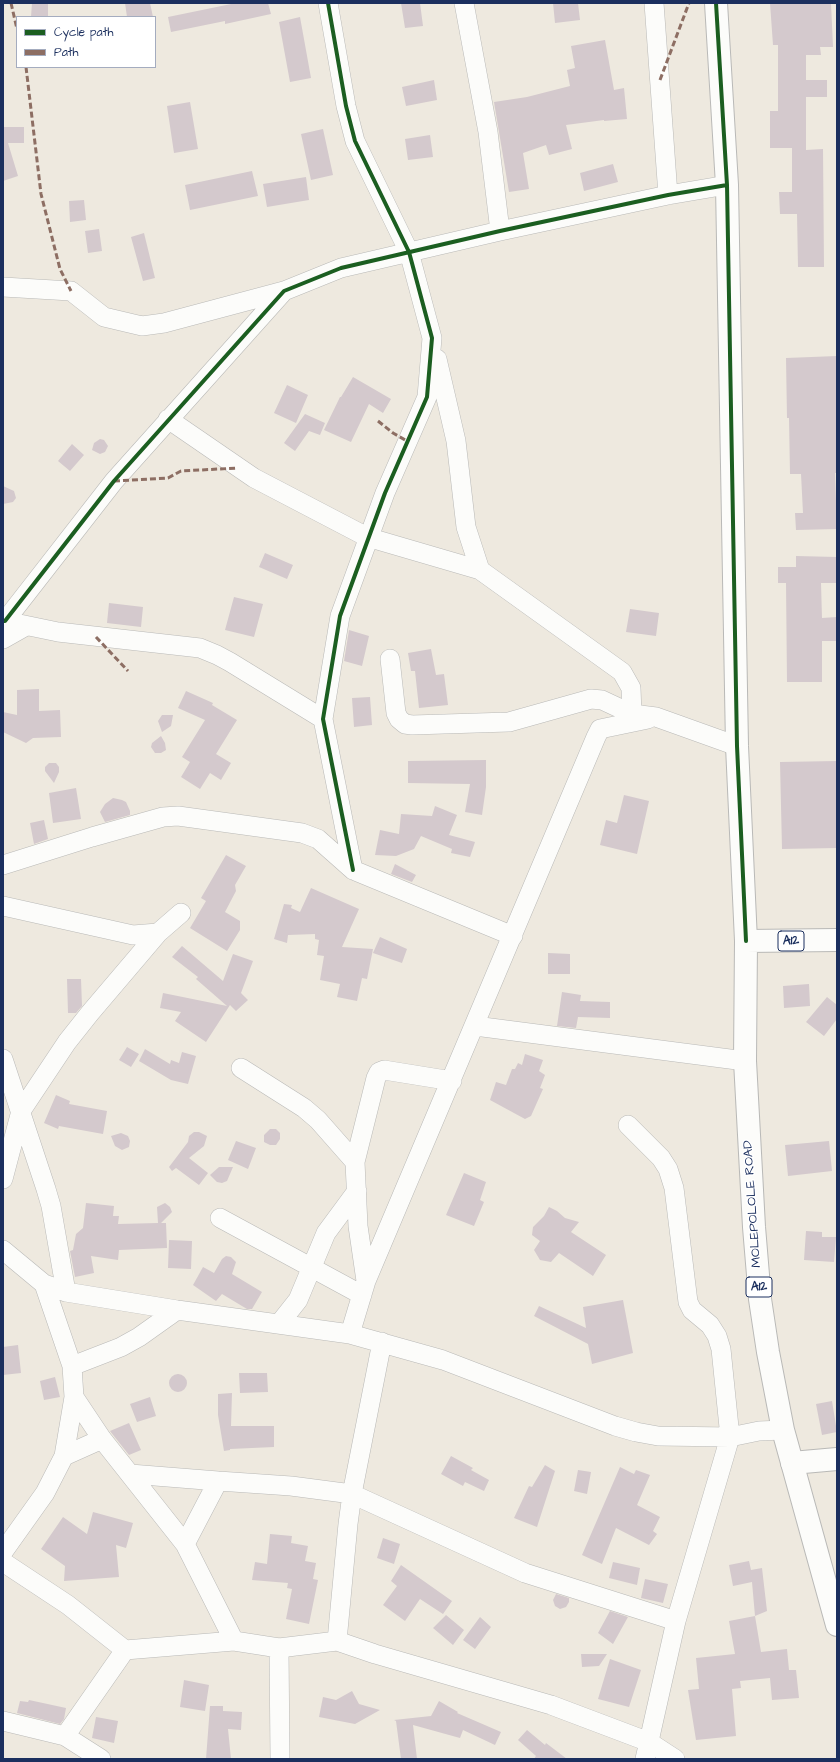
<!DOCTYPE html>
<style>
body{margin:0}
#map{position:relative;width:840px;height:1762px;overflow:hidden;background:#eee9df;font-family:"Architects Daughter",sans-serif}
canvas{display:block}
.frame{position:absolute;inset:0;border:4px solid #1b2f5e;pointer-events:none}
.legend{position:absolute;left:16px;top:16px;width:140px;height:52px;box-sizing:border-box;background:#fff;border:1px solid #a4acbf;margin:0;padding:5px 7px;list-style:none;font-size:12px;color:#1b2f5e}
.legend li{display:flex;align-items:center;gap:8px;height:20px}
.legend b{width:20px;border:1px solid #a4acbf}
</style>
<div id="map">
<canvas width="840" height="1762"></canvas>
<div class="frame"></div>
<ul class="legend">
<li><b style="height:5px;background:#1b5e20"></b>Cycle path</li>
<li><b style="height:5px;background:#8d6e63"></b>Path</li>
</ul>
</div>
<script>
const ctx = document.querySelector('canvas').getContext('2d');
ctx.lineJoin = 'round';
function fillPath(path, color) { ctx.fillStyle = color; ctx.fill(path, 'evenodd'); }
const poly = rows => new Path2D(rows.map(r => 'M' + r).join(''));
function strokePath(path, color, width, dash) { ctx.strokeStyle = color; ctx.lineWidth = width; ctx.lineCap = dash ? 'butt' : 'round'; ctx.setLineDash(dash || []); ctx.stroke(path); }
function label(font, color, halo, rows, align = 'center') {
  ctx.font = font + ' "Architects Daughter",sans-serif'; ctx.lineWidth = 3; ctx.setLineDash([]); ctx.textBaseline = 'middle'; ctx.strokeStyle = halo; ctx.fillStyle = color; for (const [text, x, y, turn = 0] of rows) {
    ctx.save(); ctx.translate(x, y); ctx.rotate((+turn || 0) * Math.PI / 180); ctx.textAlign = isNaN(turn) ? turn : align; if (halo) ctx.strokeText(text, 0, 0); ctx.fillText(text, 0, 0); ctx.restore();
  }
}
fillPath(poly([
 [32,3,48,3,48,17,31,17],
 [125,3,150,3,153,17,127,17],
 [236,3,268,3,271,14,225,24,225,21,171,32,168,17],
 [401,3,420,3,423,26,405,28],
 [553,3,578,3,580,20,555,23],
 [770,3,831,3,833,47,820,47,821,55,806,55,806,80,827,80,827,97,806,97,806,150,823,149,824,267,798,267,797,214,780,214,779,192,792,192,792,148,770,148,770,111,778,111,778,45,773,45],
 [300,17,311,78,290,82,279,22],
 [605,40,614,90,624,88,627,119,604,121,604,120,566,125,572,149,549,155,546,145,523,153,529,189,509,192,494,102,527,97,570,86,567,70,575,68,571,46],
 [434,80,437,100,406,106,402,87],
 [190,102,198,149,174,153,167,106],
 [3,127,24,127,24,143,8,143,18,176,3,181],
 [323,129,333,175,311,180,301,134],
 [430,135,433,157,408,160,405,139],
 [613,164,618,182,584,191,580,173],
 [252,171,258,196,190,210,185,185],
 [306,177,309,200,267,207,263,184],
 [84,200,86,220,70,222,69,201],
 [99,229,102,251,88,253,85,231],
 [144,233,155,278,143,281,131,237],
 [837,356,837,473,835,473,837,529,796,530,795,513,803,513,801,474,790,474,789,418,787,418,786,358],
 [353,377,391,399,383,413,369,404,351,442,324,430,340,397,341,397],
 [287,385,308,395,296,423,274,413],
 [305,414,325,423,320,435,309,431,295,451,284,443],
 [100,439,104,440,108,446,105,452,100,454,92,450,94,443],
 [72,444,84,455,70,471,58,461],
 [3,486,14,491,16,498,13,502,3,504],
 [265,553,293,565,287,579,259,567],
 [796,556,837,557,837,583,821,583,822,618,837,617,837,641,822,641,822,682,787,682,786,583,778,583,778,567,796,567],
 [234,597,263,604,254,637,225,630],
 [109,603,143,607,141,627,107,623],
 [630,609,659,613,656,636,626,632],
 [349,630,369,636,362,666,344,661],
 [431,649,436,675,444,674,448,705,419,708,415,671,411,671,408,653],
 [39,689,39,711,60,710,61,737,33,738,26,743,3,732,3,712,17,715,17,690],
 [186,691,213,703,212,705,237,720,216,754,231,763,221,780,210,773,200,789,181,777,190,762,182,757,205,720,178,708],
 [370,697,372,725,354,727,352,698],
 [162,715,173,715,171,726,162,732,158,721],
 [161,736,165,743,166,750,161,753,155,753,151,747,152,743],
 [486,760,486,787,482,815,465,812,470,784,408,783,408,761],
 [837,761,837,848,782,849,780,762],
 [49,763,56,763,59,767,59,772,54,783,45,771,45,767],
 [76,788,81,819,53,823,49,793],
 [624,795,649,801,637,854,600,845,606,820,617,823],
 [113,798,122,800,126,802,130,811,130,815,105,822,100,812,105,804],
 [435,806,457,815,449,835,475,842,470,857,451,853,452,849,421,836,414,849,396,856,375,855,380,830,399,834,401,814,432,816],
 [44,820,48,839,34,844,30,823],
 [226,855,246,866,235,885,236,891,225,912,240,921,240,930,227,951,190,928,206,901,201,898],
 [395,864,416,875,412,882,391,874],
 [311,888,359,909,342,947,373,949,367,979,362,978,357,1001,337,997,340,984,320,980,324,956,317,955,319,940,315,939,315,934,288,935,287,943,274,939,284,904,292,905,291,908,300,912],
 [380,937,407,949,402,963,373,953],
 [182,946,223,981,233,954,253,961,241,993,248,1000,236,1011,230,1005,206,1042,175,1021,181,1012,160,1008,163,993,227,1006,196,979,198,977,172,957],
 [548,953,570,954,570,974,548,974],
 [67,979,81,979,82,1006,76,1013,68,1013],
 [809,984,810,1006,784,1008,783,986],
 [562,992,581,995,580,1001,610,1002,610,1018,578,1017,576,1028,557,1026],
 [827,997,837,1005,837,1019,824,1036,806,1022],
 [127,1047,139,1054,131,1067,119,1060],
 [145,1049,170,1064,171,1060,179,1063,182,1052,196,1056,188,1084,171,1080,139,1061],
 [525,1054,543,1060,539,1071,545,1075,540,1088,543,1089,531,1116,525,1119,490,1100,496,1082,506,1085,512,1069,515,1069,518,1063,522,1065],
 [56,1095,70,1101,69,1104,107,1111,103,1134,59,1126,58,1129,44,1123],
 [270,1129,276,1129,280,1133,280,1139,276,1145,270,1145,264,1142,264,1135],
 [194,1132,199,1132,207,1136,204,1146,189,1158,208,1173,199,1185,176,1168,172,1171,169,1167,188,1142,189,1136],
 [121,1133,128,1136,130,1141,129,1147,122,1150,115,1146,111,1136],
 [236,1141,256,1148,248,1169,228,1160],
 [829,1141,832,1171,788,1176,785,1145],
 [219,1167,233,1167,227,1181,222,1183,217,1182,210,1175],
 [464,1173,486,1182,480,1200,484,1202,474,1226,446,1215],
 [86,1203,114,1206,113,1216,119,1216,118,1224,158,1223,157,1207,165,1203,170,1207,172,1212,161,1223,166,1223,167,1248,119,1250,118,1260,91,1256,94,1273,75,1277,70,1251,73,1250,76,1234,83,1228],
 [549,1207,557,1211,565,1218,579,1222,571,1232,606,1255,593,1276,559,1253,551,1262,540,1260,534,1250,540,1241,532,1235,533,1227,544,1216],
 [806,1231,822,1232,822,1237,836,1237,834,1262,804,1260],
 [169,1240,192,1241,191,1269,168,1268],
 [226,1256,231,1257,236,1262,232,1274,262,1292,252,1309,247,1309,222,1294,216,1301,193,1285,203,1267,214,1273,222,1259],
 [623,1300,633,1353,592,1364,588,1344,534,1316,539,1306,586,1328,583,1307],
 [18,1345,21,1373,3,1375,3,1347],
 [239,1373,267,1373,268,1392,240,1393],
 '169 1383a9 9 0 1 1 18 0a9 9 0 1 1-18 0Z',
 [55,1377,60,1397,44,1400,40,1381],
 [232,1393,231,1426,274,1426,274,1447,230,1449,230,1450,224,1451,218,1415,218,1394],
 [150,1397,156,1416,137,1422,130,1404],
 [832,1401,837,1432,822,1435,816,1404],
 [129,1423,141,1450,129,1455,110,1431],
 [451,1456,473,1468,471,1470,489,1480,484,1491,465,1482,463,1486,441,1474],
 [545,1465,555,1471,537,1527,514,1518,529,1486,532,1487],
 [620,1467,634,1474,636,1470,650,1475,637,1505,660,1517,653,1531,657,1534,649,1545,616,1528,602,1564,582,1555],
 [578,1470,591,1472,587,1494,574,1491],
 [93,1512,133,1523,126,1548,116,1545,119,1577,64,1581,65,1566,41,1549,63,1517,87,1534],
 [270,1534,292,1536,291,1543,308,1546,305,1561,316,1563,313,1579,318,1580,309,1624,286,1619,292,1589,287,1588,288,1583,252,1580,255,1562,267,1564],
 [383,1538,400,1544,394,1564,377,1558],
 [749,1561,751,1570,762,1568,767,1611,755,1616,752,1582,733,1586,729,1565],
 [613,1562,640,1568,637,1585,609,1578],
 [401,1565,452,1601,443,1614,420,1599,405,1621,383,1605,397,1586,391,1581],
 [645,1579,668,1584,663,1603,641,1598],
 [556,1594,569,1598,569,1602,566,1607,560,1609,555,1606,553,1600],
 [610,1611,628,1617,613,1644,598,1633],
 [446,1615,464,1630,453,1645,433,1628],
 [755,1616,761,1652,787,1649,789,1670,796,1670,799,1698,772,1700,770,1678,740,1681,741,1688,732,1689,736,1736,696,1740,688,1690,699,1689,696,1658,735,1654,729,1621],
 [480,1617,491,1627,475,1649,463,1640],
 [581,1654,607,1654,599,1666,582,1667],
 [610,1659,641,1670,629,1707,598,1699],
 [184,1680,209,1685,205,1711,180,1707],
 [352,1691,359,1704,380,1710,355,1724,319,1717,323,1697,336,1700],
 [29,1700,66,1708,64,1719,60,1724,17,1713,20,1701,28,1702],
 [439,1701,458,1712,457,1713,501,1732,495,1745,463,1730,460,1738,413,1725,417,1759,401,1759,396,1721,394,1720,431,1716],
 [210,1706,223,1706,223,1711,242,1712,241,1730,228,1729,231,1759,206,1759],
 [96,1717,118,1721,114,1743,92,1738],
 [527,1730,545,1745,546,1743,567,1759,534,1759,536,1756,518,1740]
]), '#d4c9cd');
const street = poly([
 [328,3,346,106,355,141,409,252,432,338,427,397,385,493,340,616,323,719,353,870],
 [464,3,488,132,500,231],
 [654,3,668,195],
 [3,287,71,291,104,317,142,326,164,323,284,291],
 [437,359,456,441,466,527,480,570],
 [168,419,254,478,367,537,480,570,622,672,631,688,632,714,656,717,737,746],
 [3,621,5,621,114,481,284,291,341,268,500,231,668,195,727,185],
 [5,621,58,632,200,648,217,655,230,662,323,719],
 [3,639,26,626],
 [390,659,396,713,399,719,405,724,412,725,509,722,591,699,602,700,632,714],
 [3,865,92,837,163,817,178,816,302,833,318,839,353,870,513,936],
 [3,906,133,935,158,933],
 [475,1026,745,1061],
 [3,1059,46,1189,51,1206,66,1292],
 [241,1068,304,1108,318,1120,355,1162],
 [628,1125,661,1158,668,1169,674,1188,688,1302,692,1310,710,1325,717,1336,721,1349,730,1437,676,1621,645,1759],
 [3,1179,21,1111,67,1042,90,1013,158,933,181,913],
 [220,1218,362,1295],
 [3,1250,44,1284,66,1292,177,1310,350,1334,443,1360,615,1426,636,1432,658,1436,730,1437,759,1431,783,1430],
 [366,1281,596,737,600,729,648,719],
 [279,1324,298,1300,326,1233,357,1191],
 [350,1334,366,1281,358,1226,355,1162,376,1078,379,1072,384,1070,452,1081],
 [72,1366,121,1347,139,1337,177,1310],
 [74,1397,102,1439,185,1544,234,1641],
 [64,1456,102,1439],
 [130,1474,218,1481],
 [185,1544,218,1481,291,1486,352,1494,525,1573,676,1621],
 [3,1552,45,1493,64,1456,74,1397,72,1366,44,1284],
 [3,1562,68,1605,125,1650,234,1641,279,1648,337,1641,375,1654,551,1705,649,1742,675,1759],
 [337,1641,348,1524,352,1494,382,1342],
 [279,1648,280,1759],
 [3,1721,65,1736,125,1650],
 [65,1736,101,1759]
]);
const secondary = poly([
 [716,3,727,185,737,746,746,941],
 [792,1463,837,1459]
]);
const primary = poly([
 [837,940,746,941,745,1061,754,1227,760,1299,768,1352,783,1430,837,1625]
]);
strokePath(street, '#b9b9b7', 20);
strokePath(secondary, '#b9b9b7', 24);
strokePath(primary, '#b9b9b7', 24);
strokePath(street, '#fcfcfa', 19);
strokePath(secondary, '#fcfcfa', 22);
strokePath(primary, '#fcfcfa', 22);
strokePath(poly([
 [11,3,17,29],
 [26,67,41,194,60,269,71,291],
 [660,80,689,3],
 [378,421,393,433,407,441],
 [114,481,168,478,181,471,238,468],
 [96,637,128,671]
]), '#8d6e63', 3, [6, 3]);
strokePath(poly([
 [328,3,346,106,355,141,409,252,432,338,427,397,385,493,340,616,323,719,353,870],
 [716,3,727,185,737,746,746,941],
 [3,621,5,621,114,481,284,291,341,268,500,231,668,195,727,185]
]), '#1b5e20', 4);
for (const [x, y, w] of [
 [791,941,26],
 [759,1287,26]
]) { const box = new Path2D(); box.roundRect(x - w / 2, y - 10, w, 20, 3); ctx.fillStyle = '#fff'; ctx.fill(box); strokePath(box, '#1b2f5e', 1); }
label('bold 12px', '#1b2f5e', null, [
 ["A12",791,941],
 ["A12",759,1287]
]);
label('13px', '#1b2f5e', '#fff', [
 ["MOLEPOLOLE ROAD",753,1204,-94]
]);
</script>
